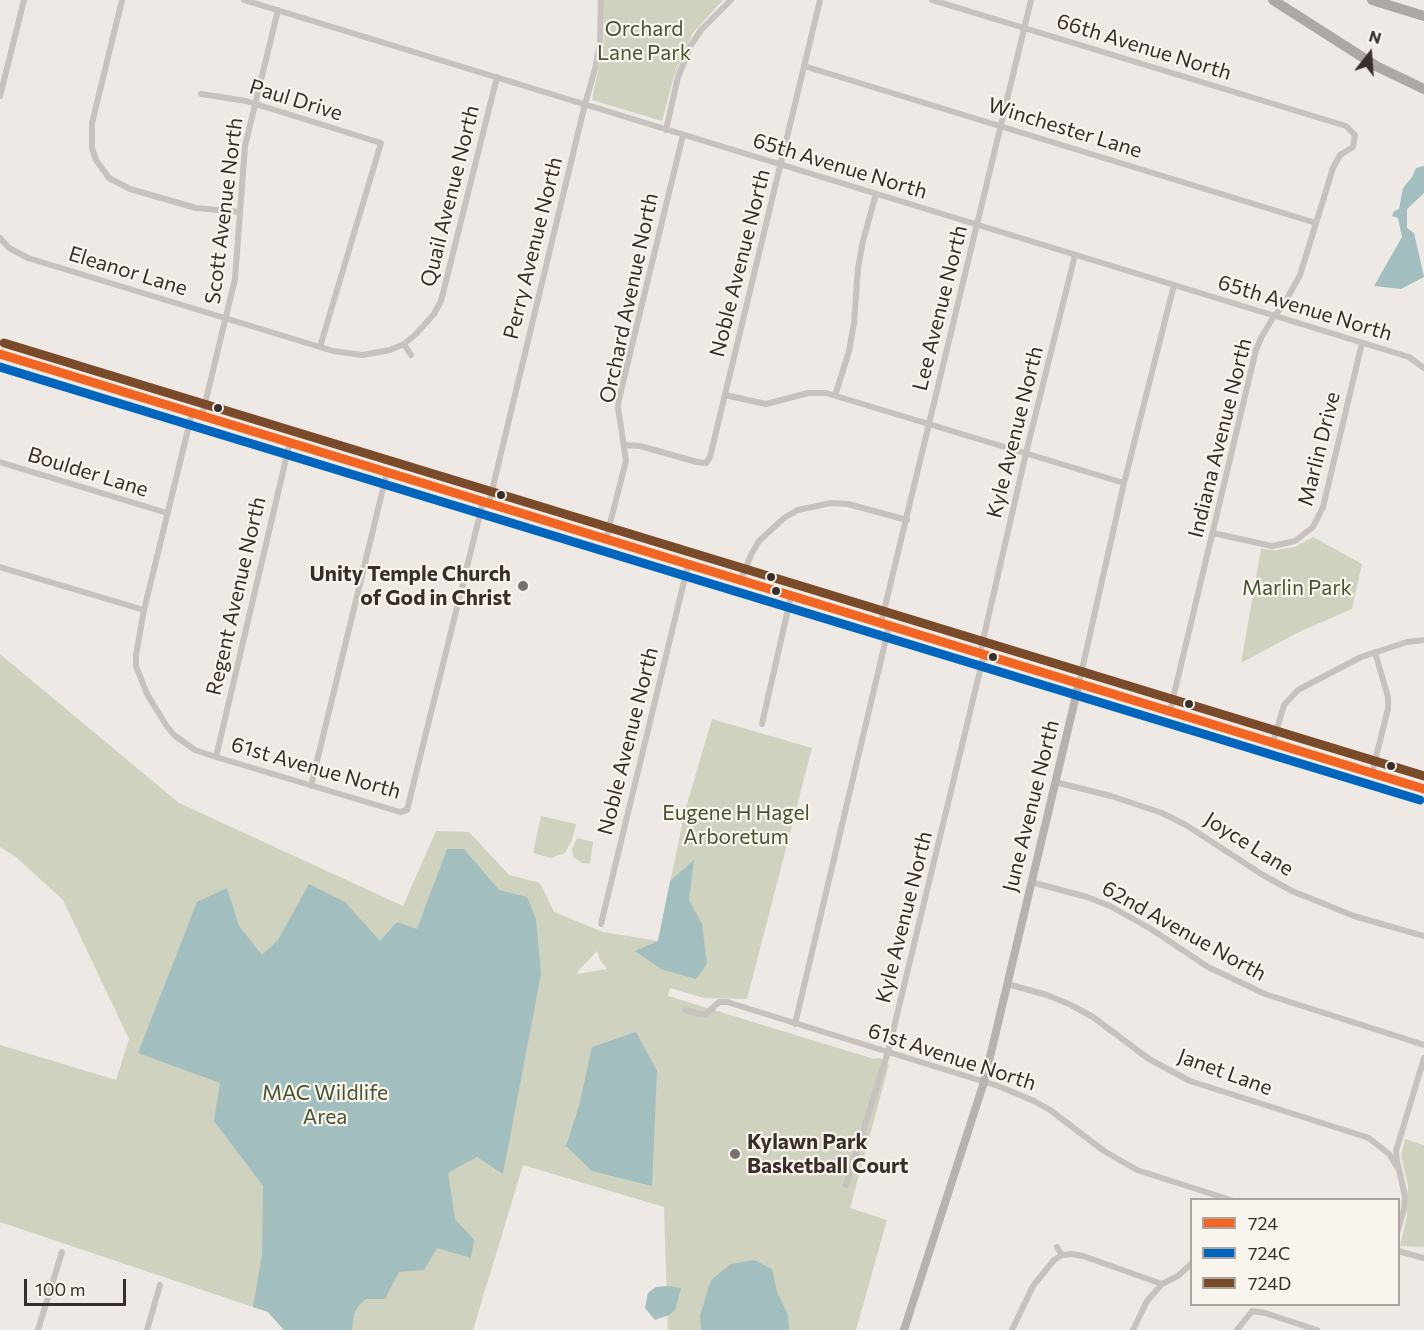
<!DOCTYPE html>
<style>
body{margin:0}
#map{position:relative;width:1424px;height:1330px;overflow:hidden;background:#eee9e4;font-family:Commissioner,sans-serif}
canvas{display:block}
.legend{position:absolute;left:1190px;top:1198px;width:210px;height:108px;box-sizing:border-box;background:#f9f4ed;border:2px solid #aca59f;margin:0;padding:8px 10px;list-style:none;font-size:18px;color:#382f2b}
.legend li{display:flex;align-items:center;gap:12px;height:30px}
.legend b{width:30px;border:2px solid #aca59f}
.north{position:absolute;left:1340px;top:24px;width:60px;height:60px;-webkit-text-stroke:4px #f9f4ed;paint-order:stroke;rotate:17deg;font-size:16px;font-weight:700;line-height:24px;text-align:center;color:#382f2b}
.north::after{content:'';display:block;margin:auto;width:21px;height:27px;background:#382f2b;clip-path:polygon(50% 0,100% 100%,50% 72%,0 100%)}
.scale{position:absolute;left:24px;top:1279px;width:102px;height:27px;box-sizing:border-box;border:3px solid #382f2b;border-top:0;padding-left:8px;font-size:18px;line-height:21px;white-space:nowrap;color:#382f2b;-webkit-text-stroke:4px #f9f4ed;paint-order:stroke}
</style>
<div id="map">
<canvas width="1424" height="1330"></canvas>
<ul class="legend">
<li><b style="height:8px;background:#f26522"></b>724</li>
<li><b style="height:8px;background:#0065bd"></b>724C</li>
<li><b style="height:8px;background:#7a4b2a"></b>724D</li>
</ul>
<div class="north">N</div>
<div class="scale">100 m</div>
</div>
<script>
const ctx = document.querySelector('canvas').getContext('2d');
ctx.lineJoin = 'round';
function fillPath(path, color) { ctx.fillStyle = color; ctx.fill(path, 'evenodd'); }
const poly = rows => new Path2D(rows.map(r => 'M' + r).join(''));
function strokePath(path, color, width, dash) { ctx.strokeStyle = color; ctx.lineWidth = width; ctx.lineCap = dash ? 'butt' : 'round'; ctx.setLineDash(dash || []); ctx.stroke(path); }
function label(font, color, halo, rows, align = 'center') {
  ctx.font = font + ' Commissioner,sans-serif'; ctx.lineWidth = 4.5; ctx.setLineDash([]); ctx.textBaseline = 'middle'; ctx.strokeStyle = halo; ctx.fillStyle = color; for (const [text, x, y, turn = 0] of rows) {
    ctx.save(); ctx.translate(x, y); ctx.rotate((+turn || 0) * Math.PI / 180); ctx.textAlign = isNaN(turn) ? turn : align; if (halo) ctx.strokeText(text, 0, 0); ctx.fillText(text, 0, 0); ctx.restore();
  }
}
fillPath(poly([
 [604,0,723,0,692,34,674,76,662,121,592,100,604,42],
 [1313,537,1362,564,1352,609,1299,632,1241,663,1261,549,1276,550,1295,547],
 [0,654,179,803,403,906,436,831,469,832,509,875,540,883,554,912,603,932,658,941,685,811,712,719,812,748,747,999,704,998,670,988,668,996,874,1059,880,1058,889,1065,850,1208,887,1220,856,1330,668,1330,664,1207,523,1165,473,1330,284,1330,268,1312,0,1222,0,1045,116,1080,129,1039,63,900,16,857,0,847],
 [597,951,600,960,607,969,577,974,579,970],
 [541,816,576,824,572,840,565,853,551,858,533,853],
 [577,838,593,842,590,864,582,863,573,857,572,849],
 [1405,1139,1424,1145,1424,1247,1400,1246,1407,1216,1408,1185,1401,1156]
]), '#cfd2bf');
fillPath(poly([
 [1424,166,1424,193,1407,209,1407,228,1414,233,1424,277,1401,289,1374,286,1402,237,1398,218,1392,216,1394,211,1399,209,1403,188,1412,177,1416,168],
 [447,849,464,849,499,890,527,897,536,919,541,974,503,1174,477,1157,448,1173,455,1219,474,1240,471,1258,437,1248,424,1270,399,1272,385,1299,366,1299,359,1305,354,1314,352,1330,284,1330,268,1312,253,1307,262,1255,263,1186,214,1121,220,1083,138,1053,197,902,227,888,239,926,262,955,278,940,309,884,345,902,380,941,397,922,417,929],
 [694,860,689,900,702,924,707,964,696,979,661,969,635,951,658,941,670,881],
 [636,1032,657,1071,652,1186,592,1171,566,1146,579,1106,592,1047],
 [754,1260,772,1269,777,1292,788,1315,789,1330,701,1330,700,1315,711,1280,731,1264],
 [668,1286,681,1288,675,1310,669,1315,655,1320,645,1308,648,1293,656,1287]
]), '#a2bebe');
strokePath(poly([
 [122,0,92,123,92,148,96,160,109,178,130,189,196,208,240,212],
 [244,0,1409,357,1424,368],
 [932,0,1346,126,1355,135,1353,147,1340,155,1333,168,1300,275,1283,306,1274,316,1261,338,1256,350,1170,711],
 [804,66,1316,223],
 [201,94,246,101,381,143,320,347],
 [0,96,24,0],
 [666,130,678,77,691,45,701,30,731,0],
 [0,238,9,248,28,258,333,351,362,355,390,350,404,344,415,335,434,314,441,301,497,77],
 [404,344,411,355],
 [725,395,766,404,808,393,826,393,1124,483],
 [835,396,849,351,854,323,858,268,863,241,876,194],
 [192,413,144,610,136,655,136,666,147,694,166,725,174,735,195,750,216,757,400,812,407,810,483,502],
 [202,416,235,279,245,146,278,10],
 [625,445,640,446,697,462,706,463,710,457,820,0],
 [0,462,167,513],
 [489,503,585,104,595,69,600,43,601,0],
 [1213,533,1272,546,1295,541,1313,527,1323,507,1362,343],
 [606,539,626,461,618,407,619,399,683,135],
 [0,567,144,610],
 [740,581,751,555,759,541,784,518,798,510,831,503,848,504,907,520],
 [881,623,1031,0],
 [980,653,1026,453,1075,255],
 [1079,683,1124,483,1174,285],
 [762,724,791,596],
 [1273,742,1284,705,1298,690,1361,657,1407,642,1424,640],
 [216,757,290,442],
 [1372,773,1388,709,1388,697,1375,652],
 [1055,782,1111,796,1162,813,1186,825,1263,875,1292,891,1354,916,1424,936],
 [311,786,387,472],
 [1031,882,1087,897,1110,906,1151,929,1208,967,1265,994,1424,1045],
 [601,924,688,565],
 [1007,984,1047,995,1071,1005,1093,1017,1149,1059,1190,1081,1369,1138,1389,1154,1399,1170],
 [685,1010,705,1015,719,1002,727,1002,998,1086,1034,1101,1050,1110,1104,1151,1137,1170,1231,1200],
 [795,1024,889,626],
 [846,1185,888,1052,984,654],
 [1398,1230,1404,1209,1405,1196,1397,1161,1396,1151,1424,1058],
 [1057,1247,1062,1255],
 [1398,1251,1424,1258],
 [38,1330,62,1252],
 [147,1330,160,1285],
 [1012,1330,1033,1286,1054,1260,1062,1255,1072,1254,1083,1256,1162,1284],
 [1133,1330,1147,1301,1162,1284,1178,1276,1192,1263],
 [1237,1330,1252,1311,1265,1313,1317,1330]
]), '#c7c2bd', 6);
strokePath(poly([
 [0,354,1424,789],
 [904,1330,984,1082,1079,683]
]), '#b8b2ae', 8);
strokePath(poly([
 [1273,0,1378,67,1424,89],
 [1372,0,1424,16]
]), '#ada8a3', 10);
strokePath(poly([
 [0,354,1424,789]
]), '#f26522', 9);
strokePath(poly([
 [0,367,1420,800]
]), '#0065bd', 9);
strokePath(poly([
 [4,343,1424,776]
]), '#7a4b2a', 9);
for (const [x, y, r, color] of [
 [218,408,5,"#382f2b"],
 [501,495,5,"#382f2b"],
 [771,577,5,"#382f2b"],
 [523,586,6,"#78706c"],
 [776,591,5,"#382f2b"],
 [993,657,5,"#382f2b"],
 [1189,704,5,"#382f2b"],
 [1391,766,5,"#382f2b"],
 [735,1154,6,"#78706c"]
]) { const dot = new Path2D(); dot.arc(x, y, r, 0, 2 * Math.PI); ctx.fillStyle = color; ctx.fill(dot); strokePath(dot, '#f9f4ed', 2); }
label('21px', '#475530', '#f9f4ed', [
 ["Orchard",644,29],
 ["Lane Park",644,53],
 ["Marlin Park",1297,588],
 ["Eugene H Hagel",736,813],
 ["Arboretum",736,837],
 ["MAC Wildlife",325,1093],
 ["Area",325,1117]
]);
label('21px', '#382f2b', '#f9f4ed', [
 ["66th Avenue North",1144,47,17],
 ["Paul Drive",296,100,17],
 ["Winchester Lane",1065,128,17],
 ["65th Avenue North",840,166,17],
 ["Quail Avenue North",450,196,-76],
 ["Scott Avenue North",224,211,-83],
 ["Perry Avenue North",533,248,-76],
 ["Noble Avenue North",740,263,-76],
 ["Eleanor Lane",128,271,17],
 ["Orchard Avenue North",629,298,-78],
 ["Lee Avenue North",940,308,-76],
 ["65th Avenue North",1305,308,17],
 ["Kyle Avenue North",1015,432,-76],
 ["Indiana Avenue North",1220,438,-76],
 ["Marlin Drive",1319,449,-76],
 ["Boulder Lane",88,472,17],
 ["Regent Avenue North",236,596,-77],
 ["Noble Avenue North",628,741,-76],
 ["61st Avenue North",316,768,16],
 ["June Avenue North",1031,806,-76],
 ["Joyce Lane",1249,844,32],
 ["Kyle Avenue North",904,917,-76],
 ["62nd Avenue North",1184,931,29],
 ["61st Avenue North",952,1057,18],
 ["Janet Lane",1225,1072,20]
]);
label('bold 21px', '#382f2b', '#f9f4ed', [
 ["Unity Temple Church",511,574],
 ["of God in Christ",511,598],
 ["Kylawn Park",747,1142,"left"],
 ["Basketball Court",747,1166,"left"]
], 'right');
</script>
